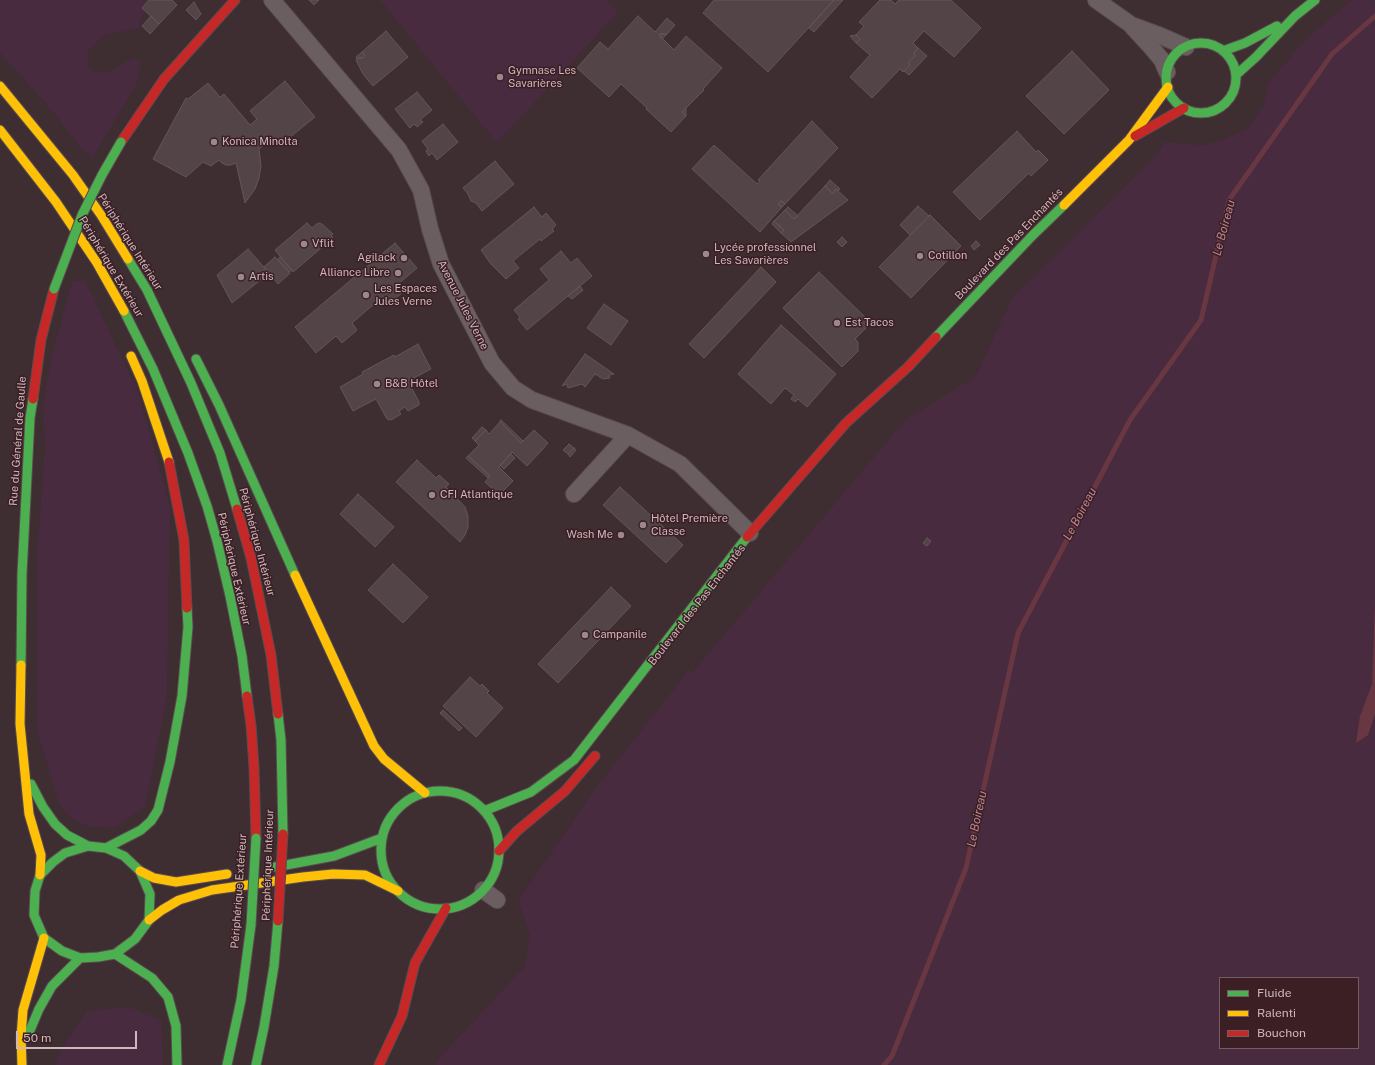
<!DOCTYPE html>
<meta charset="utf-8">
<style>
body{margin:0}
#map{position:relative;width:1375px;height:1065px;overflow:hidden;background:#3e2d31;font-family:"Public Sans",sans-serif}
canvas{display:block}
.legend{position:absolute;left:1219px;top:977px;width:140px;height:72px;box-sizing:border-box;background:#3b1f25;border:1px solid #765c61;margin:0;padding:5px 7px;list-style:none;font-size:12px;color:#ceb8bc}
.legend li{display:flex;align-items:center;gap:8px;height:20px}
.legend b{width:20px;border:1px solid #765c61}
.scale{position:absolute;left:16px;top:1031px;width:121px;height:18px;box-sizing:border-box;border:2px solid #ceb8bc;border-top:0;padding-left:5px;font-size:12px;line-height:14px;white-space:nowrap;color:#ceb8bc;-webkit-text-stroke:3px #3b1f25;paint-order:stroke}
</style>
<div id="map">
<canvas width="1375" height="1065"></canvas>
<ul class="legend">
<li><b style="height:5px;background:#4caf50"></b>Fluide</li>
<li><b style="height:5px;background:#ffc107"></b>Ralenti</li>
<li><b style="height:5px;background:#c62828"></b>Bouchon</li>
</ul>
<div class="scale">50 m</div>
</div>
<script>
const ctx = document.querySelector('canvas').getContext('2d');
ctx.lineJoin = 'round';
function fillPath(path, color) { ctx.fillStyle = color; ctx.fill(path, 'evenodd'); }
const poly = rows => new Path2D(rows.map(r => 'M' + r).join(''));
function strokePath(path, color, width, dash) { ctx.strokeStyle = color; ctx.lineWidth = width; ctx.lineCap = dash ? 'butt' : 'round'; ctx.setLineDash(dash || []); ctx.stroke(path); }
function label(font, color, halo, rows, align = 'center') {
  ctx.font = font + ' "Public Sans",sans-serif'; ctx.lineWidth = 3; ctx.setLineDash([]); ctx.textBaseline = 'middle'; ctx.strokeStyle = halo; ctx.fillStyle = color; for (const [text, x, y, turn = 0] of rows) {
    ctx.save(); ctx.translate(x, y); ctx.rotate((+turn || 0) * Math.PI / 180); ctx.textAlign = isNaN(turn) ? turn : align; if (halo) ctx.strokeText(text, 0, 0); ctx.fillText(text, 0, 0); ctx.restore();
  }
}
fillPath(poly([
 [0,0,148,0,139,28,106,35,89,49,88,64,94,72,109,72,134,57,141,63,136,85,93,157,86,154,48,106,0,53],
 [380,0,606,0,619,11,497,143],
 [1351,0,1375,0,1375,1065,435,1065,442,1055,525,966,530,935,518,901,594,790,689,670,692,673,906,419,976,376,1012,298,1159,152,1164,142,1204,145,1225,139,1247,129,1264,105,1268,83,1306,39],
 [1220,978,1358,978,1358,1048,1220,1048],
 [85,280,138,392,170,506,167,696,145,807,115,828,89,827,72,819,59,804,37,730,37,557,45,446,43,404,51,359,72,281],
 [129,1007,161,1020,163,1065,56,1065,59,1054,87,1011]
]), '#482b3f');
fillPath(poly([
 [1375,602,1375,714,1368,735,1356,743,1360,716,1372,684]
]), '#693742');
strokePath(poly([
 [884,1065,892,1056,966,868,1018,633,1130,420,1201,320,1229,200,1332,54,1375,16]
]), '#693742', 5);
const building = poly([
 [149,0,172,0,177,5,159,24,142,8,149,0],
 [309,0,319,0,314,5,309,0],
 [714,0,834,0,768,72,703,13,714,0],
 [834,0,843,0,814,32,809,28,834,0],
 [880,0,891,0,895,4,899,0,951,0,981,28,954,57,924,31,913,43,918,48,914,53,915,56,908,63,910,65,903,72,900,69,872,98,850,77,870,55,856,43,860,39,856,35,864,26,859,22,880,0],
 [194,2,201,14,196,20,186,10,194,2],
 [151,16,159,24,150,34,142,26,151,16],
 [638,16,655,32,667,18,675,25,667,34,660,34,659,35,674,50,686,36,722,68,703,89,704,90,682,112,686,116,671,132,646,109,647,108,621,84,609,97,577,68,600,42,608,49,638,16],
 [386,31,408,57,373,86,363,74,356,60,358,58,363,58,365,56,362,52,386,31],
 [660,34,667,34,662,39,659,35,660,34],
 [856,35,860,39,856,43,850,36,856,35],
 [918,48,927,56,909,75,904,71,910,65,908,63,915,56,914,53,918,48],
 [1072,51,1109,90,1064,134,1026,96,1072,51],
 [362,52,365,56,363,58,360,57,357,59,356,57,362,52],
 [285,81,315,117,279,146,272,138,259,149,261,166,259,178,255,189,245,203,236,163,231,165,226,165,222,163,219,160,211,166,203,162,186,177,153,159,186,98,188,99,208,83,220,97,224,94,250,125,257,119,250,111,285,81],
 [417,92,432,110,420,120,423,122,417,127,414,124,410,128,395,109,417,92],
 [686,108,686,116,682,112,686,108],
 [812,121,838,148,785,204,781,201,778,204,782,207,760,232,692,169,714,145,757,184,760,181,758,180,812,121],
 [443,124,458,142,437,160,432,153,429,156,426,151,428,149,422,141,443,124],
 [1017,131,1036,152,1038,150,1048,160,1031,176,1029,173,980,220,953,192,1017,131],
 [495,161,514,184,482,211,476,203,471,201,468,194,463,188,495,161],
 [830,180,840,189,838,191,836,189,833,194,825,186,830,180],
 [825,186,833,194,836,189,848,200,791,242,781,233,784,230,774,221,785,210,794,219,825,186],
 [781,201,785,204,782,207,778,204,781,201],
 [918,206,929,216,910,235,900,225,918,206],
 [534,207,542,217,546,213,556,225,552,229,554,231,541,241,540,239,513,261,519,268,506,279,491,264,481,250,534,207],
 [788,207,798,216,794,219,785,210,788,207],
 [930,215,961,246,911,298,879,267,930,215],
 [774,221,784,230,781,233,772,224,774,221],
 [307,223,312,228,318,223,322,224,333,234,331,235,333,238,293,272,275,250,307,223],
 [842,237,847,242,842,247,837,242,842,237],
 [976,241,980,245,974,250,971,246,976,241],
 [395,243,417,268,397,285,403,292,387,305,381,298,352,323,357,330,342,343,336,336,316,353,295,327,395,243],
 [248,249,269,273,232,303,217,275,248,249],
 [561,251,571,263,577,258,592,276,527,330,518,319,520,317,514,310,549,280,540,269,561,251],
 [275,257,290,273,278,284,264,267,275,257],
 [280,257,292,270,289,272,278,259,280,257],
 [761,267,776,282,704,358,689,344,761,267],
 [819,272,871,323,855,339,858,342,858,351,842,367,783,308,819,272],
 [580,286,583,290,572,299,568,296,580,286],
 [604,304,628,321,611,345,587,328,604,304],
 [781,325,836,374,807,407,798,399,795,402,791,399,794,395,785,388,771,404,738,374,781,325],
 [418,344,431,369,408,381,419,402,419,405,408,411,405,407,399,411,401,414,391,420,387,419,376,399,353,411,340,387,363,374,362,372,394,355,395,357,418,344],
 [585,354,614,374,609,375,610,378,603,379,595,374,585,387,582,384,568,388,567,384,562,386,585,354],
 [501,420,523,441,521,443,500,422,501,420],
 [500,422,521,443,534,430,548,443,542,450,541,449,541,451,527,466,512,452,499,467,513,481,499,495,485,482,490,476,468,456,479,445,475,441,486,430,489,434,500,422],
 [482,427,486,430,475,441,472,438,482,427],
 [569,444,574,448,568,454,563,450,569,444],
 [574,448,576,450,570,457,568,454,574,448],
 [511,454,515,458,504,469,500,465,511,454],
 [468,456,490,476,488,478,466,458,468,456],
 [417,460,436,478,439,475,449,484,446,487,465,507,468,516,468,527,465,535,460,542,396,482,417,460],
 [620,487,683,545,666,563,603,505,620,487],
 [358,494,394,527,375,547,340,514,358,494],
 [927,538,931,541,927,546,923,543,927,538],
 [393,564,428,597,403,623,368,590,393,564],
 [611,587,631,606,558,683,538,664,611,587],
 [470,677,480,686,482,684,489,691,487,693,503,708,476,737,443,706,470,677],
 [443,710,462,728,459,731,440,713,443,710]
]);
fillPath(building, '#524447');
strokePath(building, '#655559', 1);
const street = poly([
 [272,0,399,150,421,190,430,229,441,264,492,363,513,388,532,400,628,435,680,464,750,533],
 [1096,0,1130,24,1151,47,1162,60,1167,72],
 [1134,26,1161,36,1186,47],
 [574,494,628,435],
 [483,890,497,900]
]);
const fast = poly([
 '1166 78a35 35 0 1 1 70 0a35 35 0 1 1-70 0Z',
 [1223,51,1245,43,1277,26],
 [1236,75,1256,57,1295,16,1315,0],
 [128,259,147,290,191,383,220,453,237,509],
 [124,311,153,369,188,453,207,506,217,541,230,596,242,656,247,696],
 [936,337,1033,235,1064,205],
 [196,359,219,405,295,575],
 [21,665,22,574,30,418,33,399],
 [278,714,281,740,283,834],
 [31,784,43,807,55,824,67,835,88,846],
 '381 850a59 59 0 1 1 118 0a59 59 0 1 1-118 0Z',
 [484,811,531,792,574,760,747,537],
 [88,846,106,848,124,856,140,871,150,894,149,920,135,939,115,954,98,957,80,958,62,951,44,938,34,915,35,891,40,875,53,862,65,853,88,846],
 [106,848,141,830,151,821,158,810,170,762,182,696,188,627,187,608],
 [275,867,334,856,382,838],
 [115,954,152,978,168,997,176,1026,177,1065],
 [28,1035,39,1009,52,986,80,958],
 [227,1065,241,1000,251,925],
 [256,1065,264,1027,274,966,278,921]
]);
const slow = poly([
 [0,86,73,175,101,215,128,259],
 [0,130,56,202,97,263,124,311],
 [1064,205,1129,140,1168,87],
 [131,356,142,381,169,462],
 [295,575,374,746,384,759,425,793],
 [21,665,20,724,29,814,41,855,40,875],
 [140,871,154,878,176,882,227,874],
 [149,920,162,910,179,900,212,890,303,877,333,874,365,875,398,891],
 [22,1065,21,1037,23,1010,44,938]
]);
const jam = poly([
 [1135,136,1184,108],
 [121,142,164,79,235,0],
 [33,399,41,340,54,289],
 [169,462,184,540,187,608],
 [237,509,251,558,271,655,278,714],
 [747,537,846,423,908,367,936,337],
 [247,696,251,725,254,767,256,838],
 [499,851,517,831,565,791,595,756],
 [379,1065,402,1016,415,963,446,908]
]);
strokePath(street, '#584b4e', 18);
strokePath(fast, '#5a4b4e', 11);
strokePath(slow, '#5a4b4e', 11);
strokePath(jam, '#5a4b4e', 11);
strokePath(street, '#6b5e60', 16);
strokePath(fast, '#4caf50', 9);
strokePath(slow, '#ffc107', 9);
strokePath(jam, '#c62828', 9);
const fastBridge = poly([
 [54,289,82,215,102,175,121,142],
 [251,925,256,838]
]);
const jamBridge = poly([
 [278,921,283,834]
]);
strokePath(fastBridge, '#5a4b4e', 11, []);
strokePath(jamBridge, '#5a4b4e', 11, []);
strokePath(fastBridge, '#4caf50', 9);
strokePath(jamBridge, '#c62828', 9);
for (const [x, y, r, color] of [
 [500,77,4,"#9c878b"],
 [214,142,4,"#9c878b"],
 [304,244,4,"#9c878b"],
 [706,254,4,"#9c878b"],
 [920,256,4,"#9c878b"],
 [404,258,4,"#9c878b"],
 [398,273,4,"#9c878b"],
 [241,277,4,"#9c878b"],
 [366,295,4,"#9c878b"],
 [837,323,4,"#9c878b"],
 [377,384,4,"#9c878b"],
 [432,495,4,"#9c878b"],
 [643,525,4,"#9c878b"],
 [621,535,4,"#9c878b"],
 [585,635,4,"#9c878b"]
]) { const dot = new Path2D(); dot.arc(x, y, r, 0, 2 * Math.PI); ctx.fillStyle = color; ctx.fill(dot); strokePath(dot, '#3b1f25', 1.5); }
label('11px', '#ceb8bc', '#3b1f25', [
 ["Gymnase Les",508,71],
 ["Savarières",508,84],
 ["Konica Minolta",222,142],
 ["Vflit",312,244],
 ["Lycée professionnel",714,248],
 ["Les Savarières",714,261],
 ["Cotillon",928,256],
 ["Agilack",396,258,"right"],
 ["Alliance Libre",390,273,"right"],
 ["Artis",249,277],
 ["Les Espaces",374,289],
 ["Jules Verne",374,302],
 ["Est Tacos",845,323],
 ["B&B Hôtel",385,384],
 ["CFI Atlantique",440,495],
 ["Hôtel Première",651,519],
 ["Classe",651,532],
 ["Wash Me",613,535,"right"],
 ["Campanile",593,635]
], 'left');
label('11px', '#ceb8bc', '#3b1f25', [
 ["Périphérique Intérieur",130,242,58],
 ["Boulevard des Pas Enchantés",1009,244,-46],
 ["Périphérique Extérieur",111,267,59],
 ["Avenue Jules Verne",463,305,63],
 ["Rue du Général de Gaulle",18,441,-86],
 ["Périphérique Intérieur",257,542,75],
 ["Périphérique Extérieur",234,569,77],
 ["Boulevard des Pas Enchantés",697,605,-52],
 ["Périphérique Intérieur",268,865,-88],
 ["Périphérique Extérieur",239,891,-86]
]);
label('italic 12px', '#bb8591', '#3b1f25', [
 ["Le Boireau",1224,228,-75],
 ["Le Boireau",1080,514,-62],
 ["Le Boireau",977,819,-78]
]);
</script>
